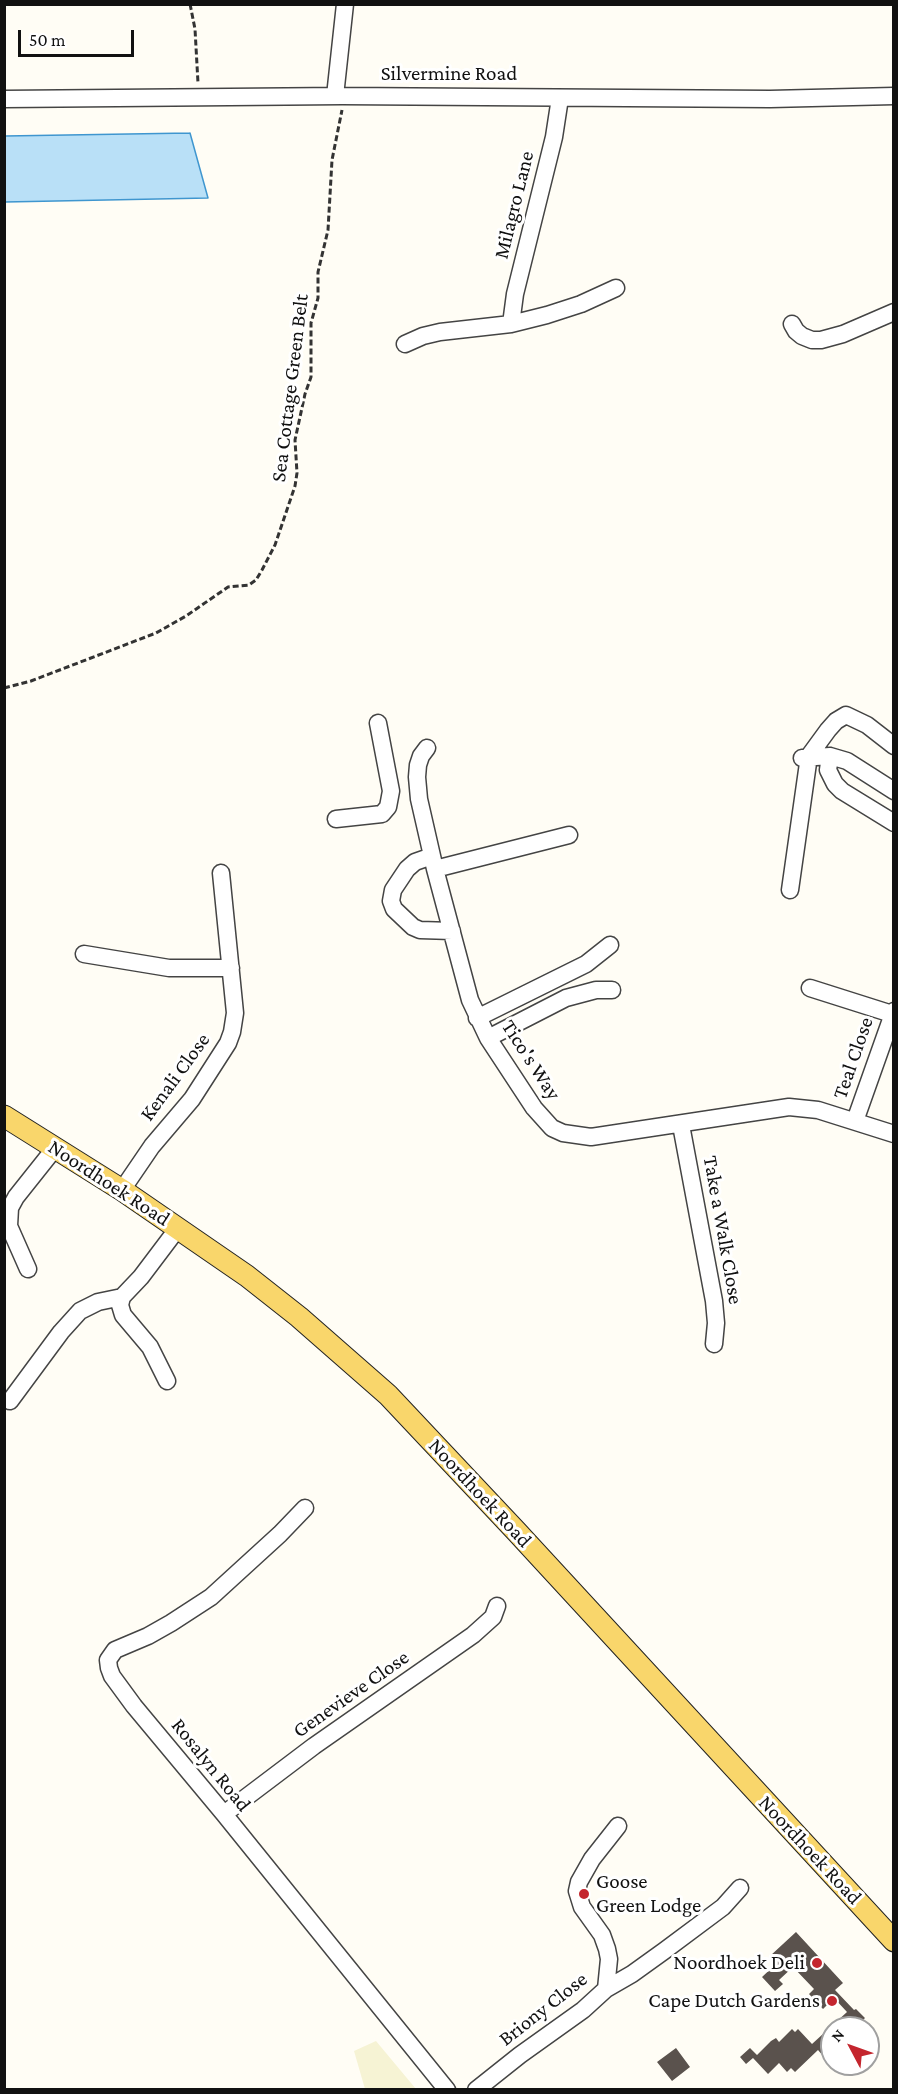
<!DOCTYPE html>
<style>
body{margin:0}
#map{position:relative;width:898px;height:2094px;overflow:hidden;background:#fffdf5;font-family:"Crimson Pro",serif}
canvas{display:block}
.frame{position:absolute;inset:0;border:6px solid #111;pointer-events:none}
.north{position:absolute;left:820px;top:2016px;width:60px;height:60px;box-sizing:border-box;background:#fff;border:2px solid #a0a0a0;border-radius:50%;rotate:311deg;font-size:16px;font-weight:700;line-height:24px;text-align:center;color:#111}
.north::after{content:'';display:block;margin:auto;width:21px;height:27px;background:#c4262e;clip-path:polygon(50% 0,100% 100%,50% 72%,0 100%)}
.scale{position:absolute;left:18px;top:30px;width:116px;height:27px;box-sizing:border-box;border:3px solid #111;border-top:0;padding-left:8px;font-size:18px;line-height:21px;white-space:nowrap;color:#111;-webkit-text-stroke:4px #fff;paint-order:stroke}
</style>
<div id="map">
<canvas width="898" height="2094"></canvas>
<div class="frame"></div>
<div class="north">N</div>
<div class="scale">50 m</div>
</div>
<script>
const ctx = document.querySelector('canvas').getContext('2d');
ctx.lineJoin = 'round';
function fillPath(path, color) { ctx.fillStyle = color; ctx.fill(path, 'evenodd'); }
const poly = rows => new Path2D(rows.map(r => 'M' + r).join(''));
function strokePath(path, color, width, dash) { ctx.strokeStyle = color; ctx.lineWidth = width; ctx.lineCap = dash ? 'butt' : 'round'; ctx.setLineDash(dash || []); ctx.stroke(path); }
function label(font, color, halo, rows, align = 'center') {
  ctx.font = font + ' "Crimson Pro",serif'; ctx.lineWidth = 6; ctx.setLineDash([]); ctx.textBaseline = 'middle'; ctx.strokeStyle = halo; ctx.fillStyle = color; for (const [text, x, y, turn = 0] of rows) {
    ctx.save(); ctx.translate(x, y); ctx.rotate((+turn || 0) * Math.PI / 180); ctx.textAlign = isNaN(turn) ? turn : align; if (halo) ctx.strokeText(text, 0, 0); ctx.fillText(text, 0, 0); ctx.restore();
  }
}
fillPath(poly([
 [376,2041,416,2089,365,2089,354,2051]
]), '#f6f3d4');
const water = poly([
 [190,133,208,198,5,202,5,136,190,133]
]);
fillPath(water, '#b9e0f7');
strokePath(water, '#3f96cf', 1.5);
fillPath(poly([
 [796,1932,843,1983,835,1990,854,2010,856,2009,865,2018,855,2028,832,2028,832,2049,824,2057,818,2050,795,2072,791,2068,787,2072,779,2063,768,2074,753,2058,746,2064,740,2057,750,2048,757,2055,771,2041,776,2038,779,2042,792,2029,795,2032,798,2029,812,2044,847,2012,834,1998,823,2009,809,1994,814,1989,793,1967,779,1980,783,1984,775,1991,762,1977,777,1963,770,1956],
 [676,2048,690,2067,672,2081,657,2062]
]), '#5a524d');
const minor = poly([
 [335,96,345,4],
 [4,99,342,96,770,99,894,96],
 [511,324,515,294,554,137,560,98],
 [792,324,796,331,802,336,812,340,821,340,843,334,894,312],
 [405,344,423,336,440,332,511,324,547,315,581,304,616,288],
 [427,748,421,756,418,765,417,777,419,799,435,869,470,1000,488,1038,534,1108,552,1128,563,1133,591,1137,789,1107,818,1110,894,1134],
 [830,756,828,770,835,784,842,791,894,823],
 [802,758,830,756,847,761,894,791],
 [336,819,382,814,388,807,391,791,378,723],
 [432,856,415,862,407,869,393,890,391,901,394,909,413,927,420,930,452,931],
 [435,869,569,835],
 [790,890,809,756,828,730,836,721,846,715,867,725,894,746],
 [84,954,169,968,231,968],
 [810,988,892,1014],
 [477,1018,586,964,610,945],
 [488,1038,566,998,596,990,612,990],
 [855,1121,894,1011],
 [681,1125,714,1301,716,1323,714,1344],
 [122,1190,152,1146,192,1099,228,1043,232,1032,235,1013,221,873],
 [28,1269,9,1226,10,1208,16,1197,55,1148],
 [167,1381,150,1347,123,1315,120,1305,122,1297,141,1277,178,1228],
 [10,1401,61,1332,80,1311,98,1302,122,1297],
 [305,1508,280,1534,211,1597,171,1623,148,1636,115,1650,108,1660,109,1668,112,1676,134,1706,224,1814,447,2090],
 [224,1814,314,1746,473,1635,493,1617,497,1606],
 [606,1989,632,1974,664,1951,723,1907,740,1888],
 [476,2090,520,2055,583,2010,606,1989,609,1959,607,1949,602,1935,582,1907,577,1891,579,1882,592,1859,618,1826]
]);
const major = poly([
 [4,1116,122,1190,247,1276,299,1317,388,1395,516,1531,894,1941]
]);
strokePath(minor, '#444', 19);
strokePath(major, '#222', 23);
strokePath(poly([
 [190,4,195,29,198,83],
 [4,688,31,681,156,633,186,616,228,587,249,585,256,580,262,570,275,545,295,486,297,473,295,440,305,394,311,377,311,323,318,298,318,272,328,230,332,160,342,110]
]), '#333', 3, [6, 3]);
strokePath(minor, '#fff', 16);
strokePath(major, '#f9d66b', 21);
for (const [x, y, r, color] of [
 [584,1894,6,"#c4262e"],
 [817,1963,6,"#c4262e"],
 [832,2001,6,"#c4262e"]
]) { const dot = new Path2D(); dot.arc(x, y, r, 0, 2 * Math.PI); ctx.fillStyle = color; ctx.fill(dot); strokePath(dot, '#fff', 2); }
label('21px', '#111', '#fff', [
 ["Silvermine Road",449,74],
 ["Milagro Lane",514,205,-76],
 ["Sea Cottage Green Belt",290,388,-83],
 ["Teal Close",853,1058,-71],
 ["Tico's Way",531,1060,57],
 ["Kenali Close",175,1077,-54],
 ["Noordhoek Road",109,1183,33],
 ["Take a Walk Close",723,1230,80],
 ["Noordhoek Road",480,1493,47],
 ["Genevieve Close",351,1694,-35],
 ["Rosalyn Road",211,1765,51],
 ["Noordhoek Road",810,1850,47],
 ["Briony Close",543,2009,-38]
]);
label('21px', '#111', '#fff', [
 ["Goose",596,1882,"left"],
 ["Green Lodge",596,1906,"left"],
 ["Noordhoek Deli",805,1963],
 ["Cape Dutch Gardens",820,2001]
], 'right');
</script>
